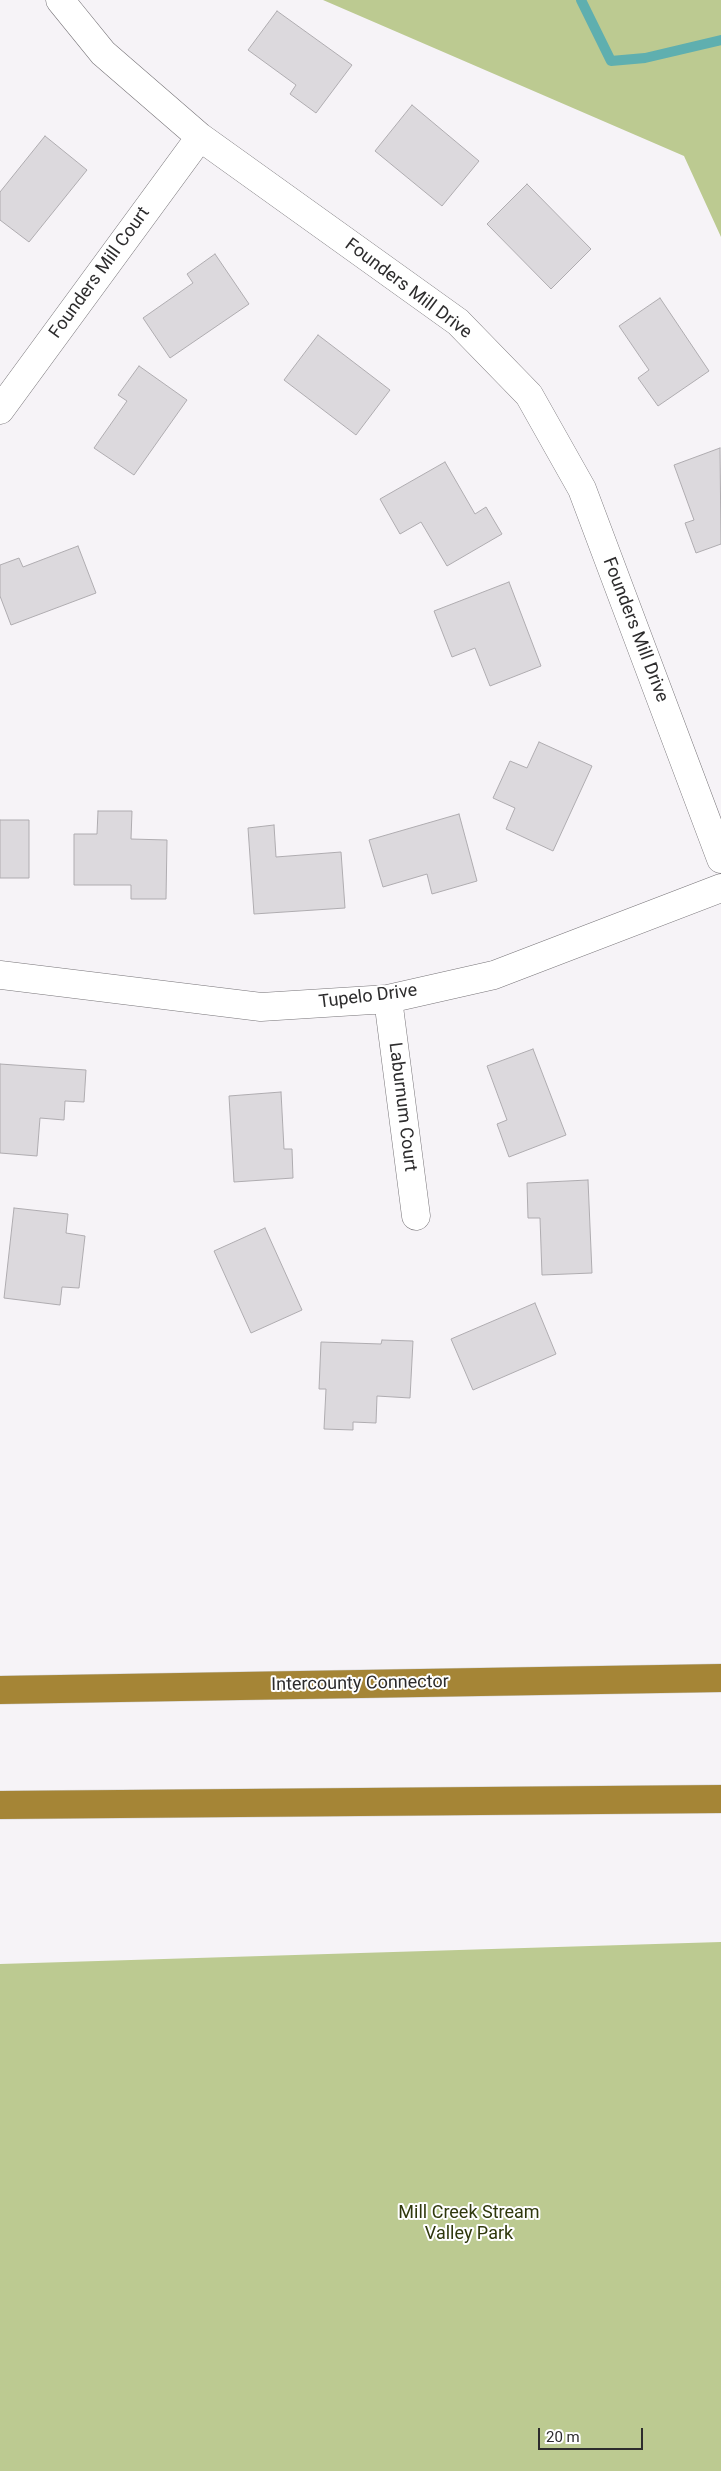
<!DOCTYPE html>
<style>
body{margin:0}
#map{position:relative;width:721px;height:2471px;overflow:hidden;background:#f6f3f7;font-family:Roboto,sans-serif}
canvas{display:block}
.scale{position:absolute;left:538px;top:2428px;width:105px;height:22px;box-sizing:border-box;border:2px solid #2d2c2d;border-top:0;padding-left:6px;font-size:15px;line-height:18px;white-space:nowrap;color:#2d2c2d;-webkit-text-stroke:4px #fff;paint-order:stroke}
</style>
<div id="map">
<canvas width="721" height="2471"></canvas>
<div class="scale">20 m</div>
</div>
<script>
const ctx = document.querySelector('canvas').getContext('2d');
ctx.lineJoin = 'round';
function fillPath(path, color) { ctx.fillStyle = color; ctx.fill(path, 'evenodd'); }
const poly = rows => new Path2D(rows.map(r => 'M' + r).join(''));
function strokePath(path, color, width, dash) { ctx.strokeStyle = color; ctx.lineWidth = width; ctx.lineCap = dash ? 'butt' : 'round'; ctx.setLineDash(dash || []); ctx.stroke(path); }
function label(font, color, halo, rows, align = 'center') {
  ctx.font = font + ' Roboto,sans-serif'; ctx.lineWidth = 4; ctx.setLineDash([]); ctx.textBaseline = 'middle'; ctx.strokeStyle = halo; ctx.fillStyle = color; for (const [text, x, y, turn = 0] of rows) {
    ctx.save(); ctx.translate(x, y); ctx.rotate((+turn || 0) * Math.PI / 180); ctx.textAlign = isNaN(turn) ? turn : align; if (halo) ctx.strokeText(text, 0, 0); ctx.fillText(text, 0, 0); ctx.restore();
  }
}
fillPath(poly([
 [323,0,721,0,721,237,684,156],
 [721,1942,721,2471,0,2471,0,1964]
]), '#bcca91');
strokePath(poly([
 [581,0,611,61,645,58,721,40]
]), '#5fafaf', 10);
const building = poly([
 [277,11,352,65,316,113,290,94,296,85,248,50,277,11],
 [412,105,479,161,442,206,375,151,412,105],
 [45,136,87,170,29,242,0,220,0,192,45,136],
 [527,184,591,249,551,289,487,224,527,184],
 [215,254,249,304,170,358,143,318,193,283,187,274,215,254],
 [660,298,709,371,658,406,638,378,649,370,619,326,660,298],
 [318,335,390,390,356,435,284,380,318,335],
 [139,366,187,400,134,475,94,448,127,401,118,395,139,366],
 [720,448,721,544,696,553,685,523,694,520,674,465,720,448],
 [445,462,475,514,486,507,502,534,447,566,421,522,400,534,380,499,445,462],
 [78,546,96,593,11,625,0,596,0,565,19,558,23,567,78,546],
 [509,582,541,666,490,686,475,648,452,657,434,611,509,582],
 [539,742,592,766,553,851,506,829,515,808,493,798,510,761,527,768,539,742],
 [98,811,132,811,131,839,167,840,166,899,131,899,131,885,74,885,74,834,97,834,98,811],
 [459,814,477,881,432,894,427,874,383,887,369,840,459,814],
 [0,820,29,820,29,878,0,878,0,820],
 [274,825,276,857,341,852,345,908,254,914,248,828,274,825],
 [533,1049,566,1135,509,1157,497,1124,507,1120,487,1066,533,1049],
 [0,1064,86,1070,84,1102,65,1101,64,1120,40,1118,37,1156,0,1153,0,1064],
 [281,1092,284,1149,292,1149,293,1178,234,1182,229,1096,281,1092],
 [588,1180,592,1273,542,1275,540,1218,528,1218,527,1183,588,1180],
 [14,1208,68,1214,66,1233,85,1236,79,1288,62,1287,60,1305,4,1298,14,1208],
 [265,1228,302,1310,251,1333,214,1251,265,1228],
 [535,1303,556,1354,473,1390,451,1339,535,1303],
 [382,1340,413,1341,410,1398,377,1396,376,1423,353,1422,353,1430,324,1429,326,1389,319,1389,321,1342,381,1344,382,1340]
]);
fillPath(building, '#dcd9dd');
strokePath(building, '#afacb0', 1);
const minor = poly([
 [60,0,103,53,200,137,458,322,529,395,582,489,721,859],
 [0,410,200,137],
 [0,975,261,1007,388,999,494,975,721,888],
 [388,999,416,1216]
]);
const motorway = poly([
 [0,1690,721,1678],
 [0,1805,721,1799]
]);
strokePath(minor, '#777478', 29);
strokePath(motorway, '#d1d1d1', 29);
strokePath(minor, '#fff', 28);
strokePath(motorway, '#a58536', 28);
label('18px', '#2d2c2d', '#fff', [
 ["Founders Mill Court",100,273,-54],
 ["Founders Mill Drive",408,289,37],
 ["Founders Mill Drive",635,630,69],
 ["Tupelo Drive",368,997,-7],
 ["Laburnum Court",402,1107,83],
 ["Intercounty Connector",360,1684,-1]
]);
label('18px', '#2f380c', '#fff', [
 ["Mill Creek Stream",469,2213],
 ["Valley Park",469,2234]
]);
</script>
